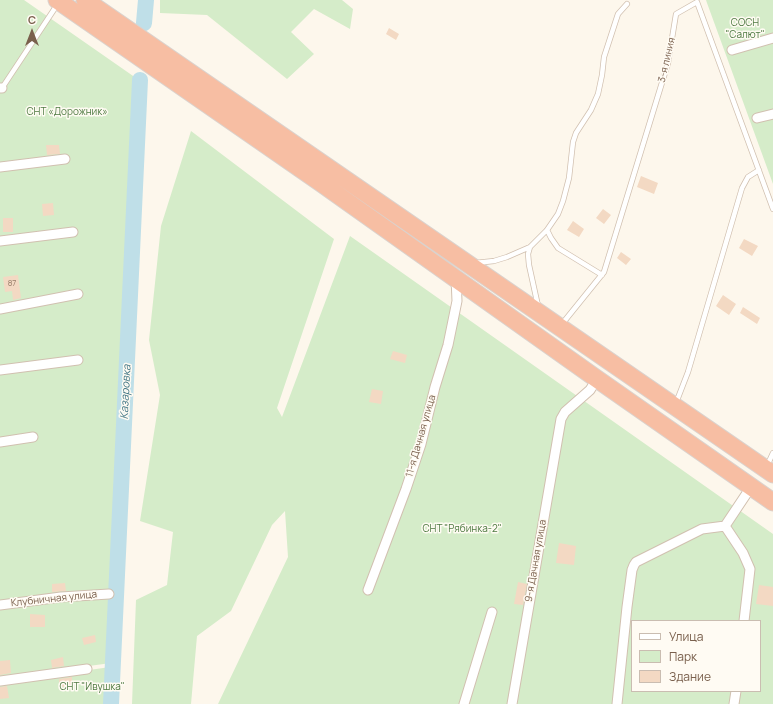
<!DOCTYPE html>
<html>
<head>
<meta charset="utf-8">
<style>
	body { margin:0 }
	#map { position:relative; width:773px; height:704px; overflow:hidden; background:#fdf7ec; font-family:Manrope,sans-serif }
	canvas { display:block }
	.legend { position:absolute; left:631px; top:620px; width:130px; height:72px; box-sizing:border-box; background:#fffbf3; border:1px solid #cabdb1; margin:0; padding:5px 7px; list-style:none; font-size:12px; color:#7a604d }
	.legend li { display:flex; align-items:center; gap:8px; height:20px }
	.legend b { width:20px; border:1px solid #cabdb1 }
	.north { position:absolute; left:12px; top:12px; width:40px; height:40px; -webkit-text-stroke:3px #fffbf3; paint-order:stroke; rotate:0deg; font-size:11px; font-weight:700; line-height:16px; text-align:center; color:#7a604d }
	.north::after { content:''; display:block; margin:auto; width:14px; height:18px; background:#7a604d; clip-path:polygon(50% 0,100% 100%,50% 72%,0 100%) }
</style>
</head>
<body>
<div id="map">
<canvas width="773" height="704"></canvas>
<ul class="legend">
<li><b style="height:5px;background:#fff"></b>Улица</li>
<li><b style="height:11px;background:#d5ecc9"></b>Парк</li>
<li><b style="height:11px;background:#f3d9c3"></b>Здание</li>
</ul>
<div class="north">С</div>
</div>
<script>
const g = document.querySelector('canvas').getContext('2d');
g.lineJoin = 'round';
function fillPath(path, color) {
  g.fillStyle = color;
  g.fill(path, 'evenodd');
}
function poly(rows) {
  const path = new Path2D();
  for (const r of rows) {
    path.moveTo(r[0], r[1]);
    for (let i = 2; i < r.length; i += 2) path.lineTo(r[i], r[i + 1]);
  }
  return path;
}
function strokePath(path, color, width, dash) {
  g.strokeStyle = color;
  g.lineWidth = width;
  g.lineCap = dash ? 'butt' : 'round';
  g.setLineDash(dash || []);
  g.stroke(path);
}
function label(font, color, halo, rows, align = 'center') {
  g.font = font + ' Manrope,sans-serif';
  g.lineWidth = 3;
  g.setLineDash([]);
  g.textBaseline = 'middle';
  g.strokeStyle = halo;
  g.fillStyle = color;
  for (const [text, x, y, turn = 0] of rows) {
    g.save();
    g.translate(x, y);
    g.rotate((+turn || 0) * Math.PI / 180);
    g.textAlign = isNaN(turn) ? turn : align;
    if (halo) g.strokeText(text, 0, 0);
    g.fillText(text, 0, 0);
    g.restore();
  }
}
fillPath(poly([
	[0,0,24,0,136,78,111,663,0,678],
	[160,0,342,0,353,9,350,29,314,9,291,32,314,54,287,79,207,15,160,13],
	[706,0,773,0,773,184,707,3],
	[191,131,334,239,277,408,282,417,350,236,773,534,773,704,218,704,288,557,285,511,272,525,231,611,197,636,191,704,132,704,136,600,167,585,173,532,140,521,160,395,149,340,161,226],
	[632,621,760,621,760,691,632,691],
	[110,667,108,704,0,704,0,683]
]), '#d5ecc9');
strokePath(poly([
	[144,23,146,0],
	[111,704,140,80]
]), '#bfdfe8', 16);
fillPath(poly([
	[389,28,399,34,396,40,386,34],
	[46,145,59,145,60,154,47,155],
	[641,176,658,183,654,194,637,187],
	[53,203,54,215,43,216,42,204],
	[603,209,611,215,604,224,596,218],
	[3,218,13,218,13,232,3,232],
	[573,221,584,229,579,237,567,230],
	[744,239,758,246,752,256,739,248],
	[621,252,631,259,626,265,617,258],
	[18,275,21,298,13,300,12,291,5,292,3,277],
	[723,295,736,304,729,315,716,306],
	[743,307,760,318,757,324,740,313],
	[393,351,407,355,405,363,390,359],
	[372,389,383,391,381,404,369,402],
	[559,543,576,546,574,565,556,563],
	[518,582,527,584,523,605,514,604],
	[65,583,66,591,52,592,52,584],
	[759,585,773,587,773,606,756,604],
	[30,614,45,615,45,627,30,627],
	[95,635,96,642,84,645,82,638],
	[63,657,64,666,52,668,51,660],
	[10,660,11,673,0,675,0,661],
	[72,677,72,686,59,687,59,679],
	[7,686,9,698,0,699,0,687]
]), '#f3d9c3');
const lane = poly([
	[2,88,57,5],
	[547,230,551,238,558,248,602,275],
	[530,247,528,254,529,265,538,306],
	[475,263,494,261,507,257,530,247,547,230,558,214,563,201,569,178,573,142,576,133,591,110,598,94,602,75,604,57,618,14,627,4],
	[562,324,604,272,668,63,676,14,697,2,773,209],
	[676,403,688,372,742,188,748,177,759,170],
	[767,466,773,453]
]);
const street = poly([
	[732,50,773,38],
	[0,88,2,88],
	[757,118,773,114],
	[0,167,65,159],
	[0,241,73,232],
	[0,309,78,294],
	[0,370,78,360],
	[0,442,33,437],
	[725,526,743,553,750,569,744,621],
	[725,526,751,487],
	[368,590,406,489,421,444,435,387,448,345,457,301,456,278],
	[0,605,61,597,109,594],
	[0,681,87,669],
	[464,704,492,612],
	[512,704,561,419,565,412,590,390,597,379],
	[617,704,627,607,632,570,634,565,636,562,702,529,725,526],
	[734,704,736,691]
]);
const highway = poly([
	[57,0,321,183,597,379,773,502],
	[85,0,773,474]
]);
strokePath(lane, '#d1c0b0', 6);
strokePath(street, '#d1c0b0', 11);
strokePath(highway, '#dad2cd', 19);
strokePath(lane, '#fff', 4.5);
strokePath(street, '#fff', 9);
strokePath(highway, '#f7bea3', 17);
label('8px', '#987e6a', null, [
	["87",12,284]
]);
label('10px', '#4e7a41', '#fffbf3', [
	["СОСН",745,23],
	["\"Салют\"",745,35],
	["СНТ «Дорожник»",67,112],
	["СНТ \"Рябинка-2\"",462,529],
	["СНТ \"Ивушка\"",92,687]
]);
label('10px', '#7a604d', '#fffbf3', [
	["3-я линия",667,60,-77],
	["11-я Дачная улица",421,436,-74],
	["9-я Дачная улица",536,561,-80],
	["Клубничная улица",54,599,-6]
]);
label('italic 11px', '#437786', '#fffbf3', [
	["Казаровка",126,392,-87]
]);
</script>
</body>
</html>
